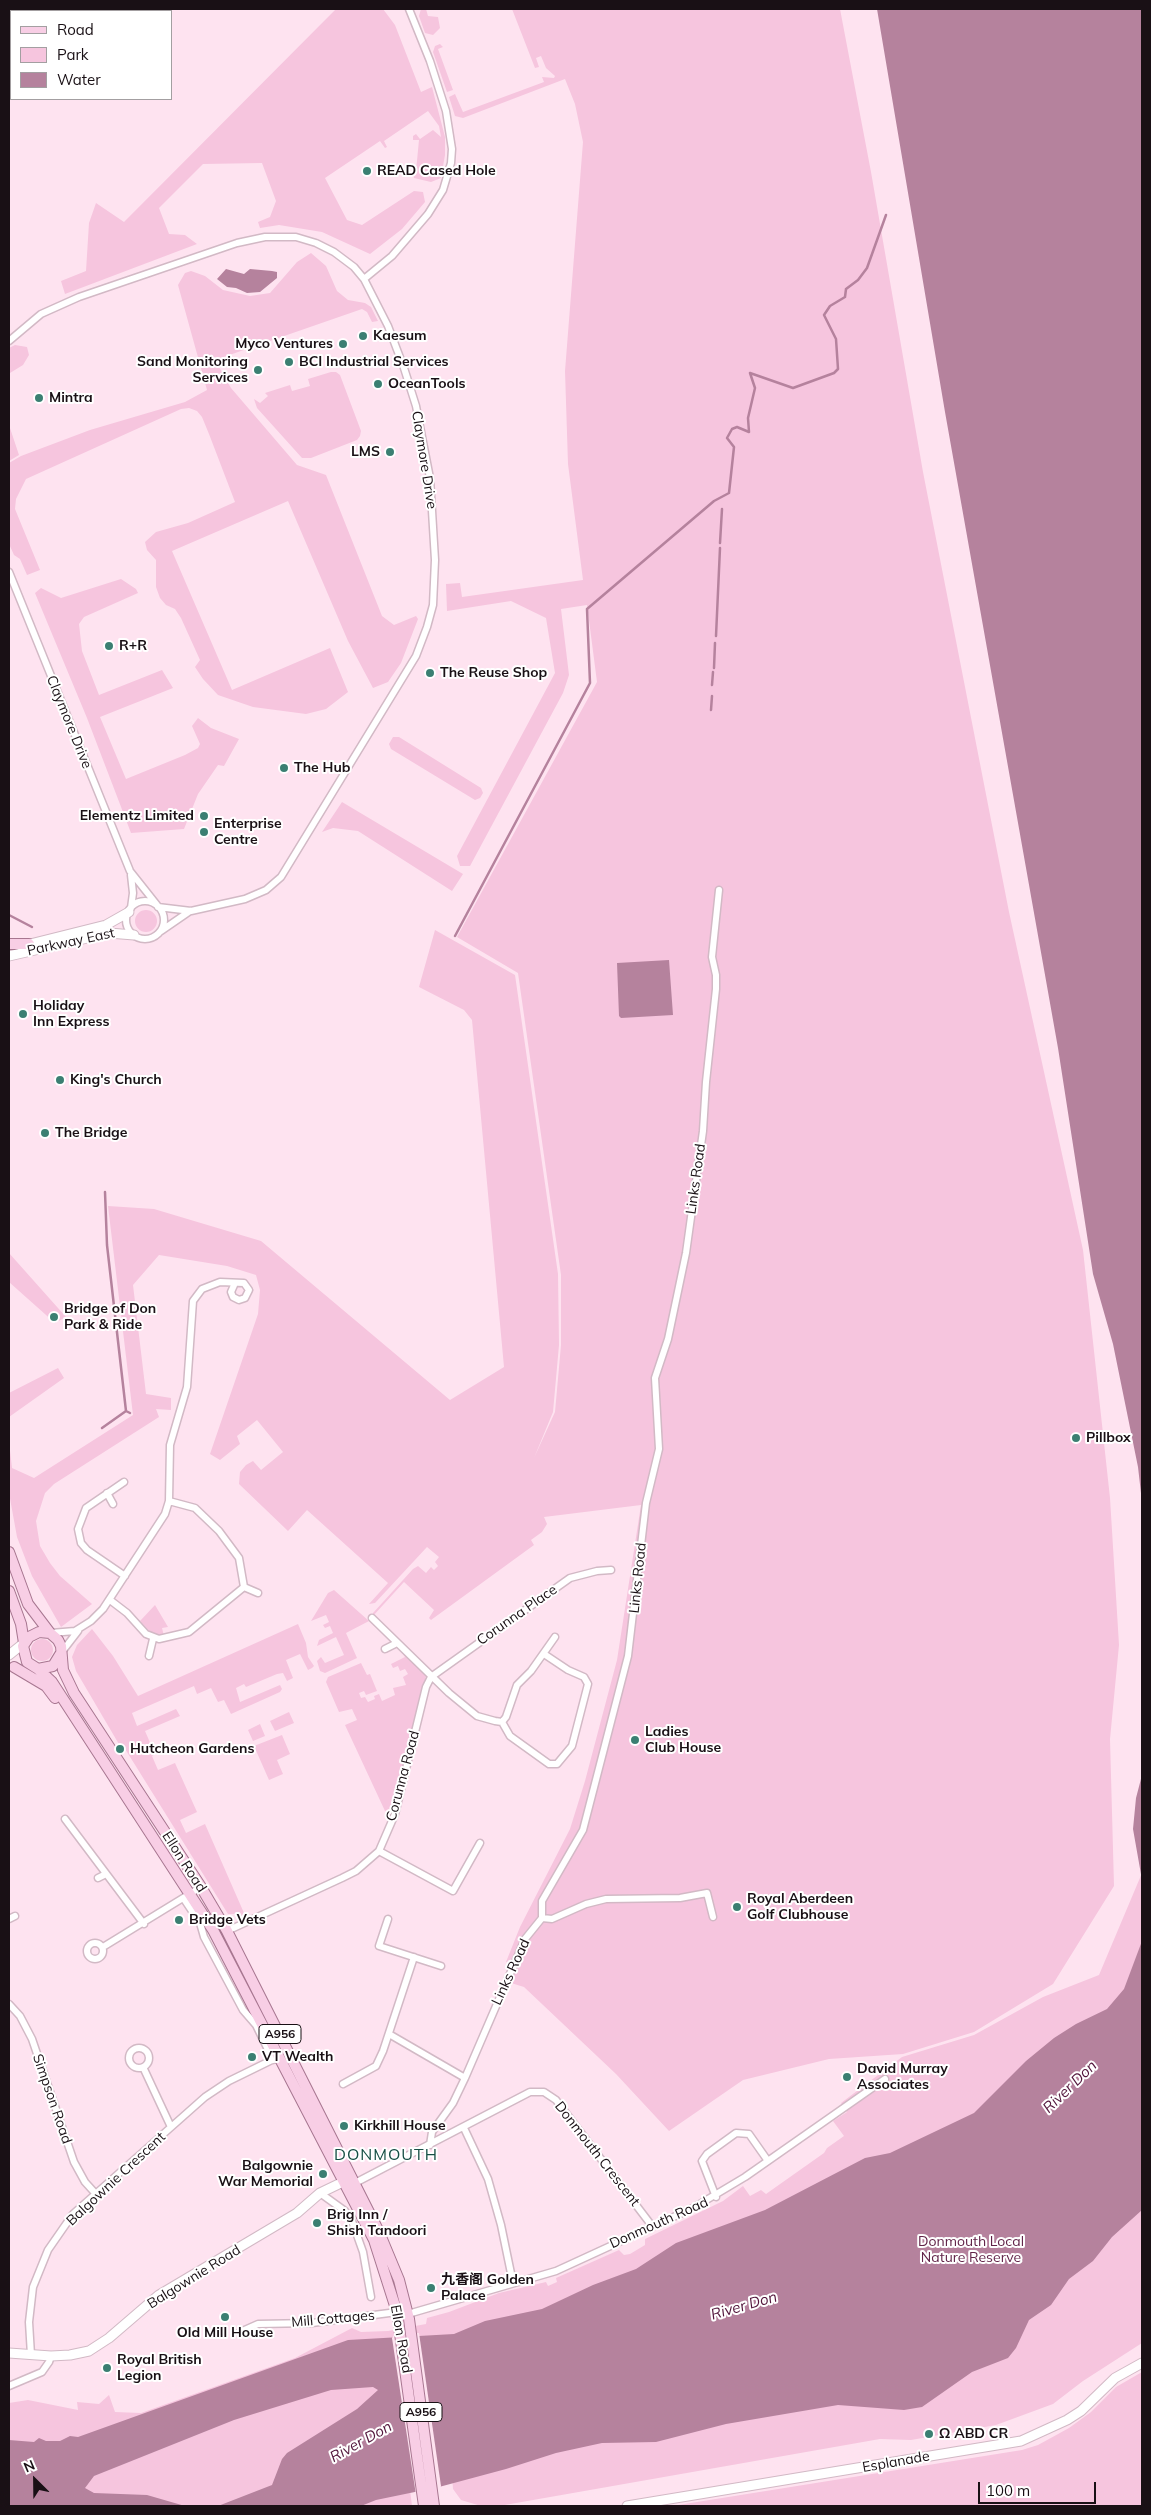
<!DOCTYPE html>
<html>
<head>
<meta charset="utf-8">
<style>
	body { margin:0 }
	#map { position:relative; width:1151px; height:2515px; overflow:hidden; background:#fee3f0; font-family:Mulish,sans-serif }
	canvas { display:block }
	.frame { position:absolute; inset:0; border:10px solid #191015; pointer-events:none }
	.legend { position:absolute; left:10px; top:10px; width:162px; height:90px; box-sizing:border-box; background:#fff; border:1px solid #a39fa1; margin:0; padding:6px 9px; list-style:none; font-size:15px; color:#191015 }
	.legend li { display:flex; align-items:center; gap:10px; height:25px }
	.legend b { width:25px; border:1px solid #a39fa1 }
	.north { position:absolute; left:10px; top:2455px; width:50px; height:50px; -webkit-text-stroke:4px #fff; paint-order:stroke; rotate:337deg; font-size:14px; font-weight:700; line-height:20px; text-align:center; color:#191015 }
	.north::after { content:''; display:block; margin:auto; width:18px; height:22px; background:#191015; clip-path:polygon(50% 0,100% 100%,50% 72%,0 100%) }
	.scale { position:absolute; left:978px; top:2482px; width:118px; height:22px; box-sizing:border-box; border:2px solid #191015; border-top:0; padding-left:6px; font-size:15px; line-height:18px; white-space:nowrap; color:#191015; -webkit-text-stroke:4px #fff; paint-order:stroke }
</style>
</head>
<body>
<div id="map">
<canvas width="1151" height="2515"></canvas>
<div class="frame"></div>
<ul class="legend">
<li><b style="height:6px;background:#f8cee5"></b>Road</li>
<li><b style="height:14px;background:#f6c5de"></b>Park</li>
<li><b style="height:14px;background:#b5829d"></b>Water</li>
</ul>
<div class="north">N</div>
<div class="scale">100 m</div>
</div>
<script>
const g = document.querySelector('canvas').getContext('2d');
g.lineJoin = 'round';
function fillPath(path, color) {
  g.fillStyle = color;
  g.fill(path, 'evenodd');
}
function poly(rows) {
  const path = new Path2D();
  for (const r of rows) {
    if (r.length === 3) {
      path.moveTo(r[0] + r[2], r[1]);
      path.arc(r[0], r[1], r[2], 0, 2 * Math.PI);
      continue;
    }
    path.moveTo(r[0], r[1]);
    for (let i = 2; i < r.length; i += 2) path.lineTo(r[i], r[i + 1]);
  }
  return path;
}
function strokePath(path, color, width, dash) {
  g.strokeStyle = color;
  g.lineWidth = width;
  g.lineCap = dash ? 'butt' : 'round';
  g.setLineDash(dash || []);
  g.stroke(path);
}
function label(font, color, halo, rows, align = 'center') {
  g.font = font + ' Mulish,"Noto Sans SC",sans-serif';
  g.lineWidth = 4;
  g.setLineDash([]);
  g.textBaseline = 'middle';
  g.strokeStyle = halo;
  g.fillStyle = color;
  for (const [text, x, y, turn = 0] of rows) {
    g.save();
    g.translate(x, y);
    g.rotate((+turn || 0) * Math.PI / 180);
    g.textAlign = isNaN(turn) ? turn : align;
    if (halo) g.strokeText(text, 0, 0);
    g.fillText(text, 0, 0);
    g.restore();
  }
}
fillPath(poly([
	[336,9,383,9,395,25,421,92,432,87,445,137,445,155,441,178,431,182,414,178,412,171,416,171,419,140,413,140,413,136,416,134,420,139,433,130,441,137,439,126,428,111,384,141,387,147,385,148,380,141,325,178,347,220,362,225,414,191,423,192,425,202,402,229,370,254,322,232,279,225,260,228,258,222,270,217,276,201,262,163,203,164,159,208,169,234,185,235,197,244,65,294,61,281,86,271,89,223,96,203,124,222],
	[421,9,426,9,428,16,438,17,440,28,433,35,425,33,419,16],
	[512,9,840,9,871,172,923,472,1009,912,1083,1250,1110,1498,1119,1645,1110,1739,1114,1886,1053,1984,974,2032,903,2054,829,2059,743,2080,669,2131,616,2074,524,1987,511,1983,518,1966,506,1962,520,1927,570,1829,585,1781,617,1660,641,1505,544,1517,547,1524,542,1532,531,1540,534,1545,431,1620,429,1618,434,1610,404,1582,373,1616,373,1613,413,1569,418,1566,426,1573,431,1567,434,1570,438,1566,435,1562,439,1557,427,1547,375,1603,369,1604,388,1583,307,1510,288,1531,239,1484,240,1472,246,1465,253,1461,261,1470,283,1452,257,1420,237,1436,240,1444,220,1460,210,1454,258,1314,260,1290,256,1275,227,1266,159,1255,133,1285,146,1394,171,1398,171,1410,156,1409,159,1417,54,1484,45,1493,36,1521,40,1546,50,1563,60,1576,92,1604,61,1627,32,1576,17,1537,9,1493,9,1442,12,1468,34,1478,133,1415,108,1206,154,1209,261,1241,450,1400,504,1367,472,1020,464,1010,419,987,435,930,515,975,558,1274,559,1345,553,1412,534,1458,555,1412,561,1345,561,1275,518,973,457,937,597,682,587,605,561,609,569,675,563,693,470,866,460,866,457,856,555,673,546,618,511,601,447,611,446,584,460,583,462,597,583,580,568,464,565,371,583,142,575,104,565,79,463,118,455,116,449,97,455,94,463,112,544,82,542,77,554,78,555,76,546,68,541,56,536,58,539,67,535,68],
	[440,44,443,47,438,49,453,90,447,92,433,52,435,46],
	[311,253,326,266,337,291,348,300,365,303,371,307,378,321,372,322,367,312,362,309,215,360,231,388,297,465,326,475,382,616,394,625,416,616,418,619,401,663,388,682,373,688,348,641,288,501,172,551,232,690,330,648,348,692,326,709,306,714,253,707,218,695,203,679,195,667,200,660,181,618,175,609,166,605,160,598,156,587,156,560,147,550,145,542,156,532,188,523,235,502,209,434,202,417,197,411,189,408,181,409,26,479,16,499,15,509,40,570,27,575,20,559,14,555,9,544,9,463,21,456,90,430,185,402,207,390,178,285,185,273,191,271,205,276,223,290,250,296,270,293,297,262],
	[15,345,27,347,29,355,23,365,10,373,9,376,9,348],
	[331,372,336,372,340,375,361,431,360,436,357,440,311,458,302,458,257,408,254,399,260,403,268,396,265,393,290,385,292,391,310,386,308,379],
	[9,425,19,455,9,461],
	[121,579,136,589,138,593,84,617,79,624,82,651,99,695,162,670,173,688,100,717,126,779,185,755,198,748,200,744,192,726,198,718,211,728,239,739,224,766,218,765,198,794,184,829,131,833,87,718,35,593,41,588,61,598],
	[393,737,399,737,481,788,483,793,480,798,475,800,391,749,389,744],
	[342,802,463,874,452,891,358,831,333,828,322,832],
	[146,921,11],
	[9,1253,66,1317,55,1323,9,1282],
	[58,1368,64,1378,9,1417,9,1393],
	[334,1590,369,1621,346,1633,357,1658,325,1673,320,1671,317,1661,321,1657,325,1663,344,1655,336,1637,317,1646,319,1640,333,1633,330,1626,325,1628,323,1625,329,1622,326,1615,311,1621,328,1593],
	[155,1605,168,1627,162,1628,164,1636,153,1635,140,1621],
	[298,1624,306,1643,308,1657,314,1666,312,1668,308,1670,300,1654,286,1660,293,1678,287,1681,283,1673,277,1674,246,1687,244,1684,236,1688,240,1702,280,1685,282,1689,280,1692,231,1714,224,1700,218,1702,211,1688,197,1694,194,1686,132,1713,137,1726,176,1709,180,1716,145,1731,155,1754,152,1756,158,1770,175,1763,197,1812,180,1820,186,1833,205,1824,244,1913,241,1917,236,1914,228,1914,127,1752,122,1744,120,1746,76,1671,72,1657,77,1645,92,1629,113,1656,138,1696],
	[42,1650,11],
	[400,1650,426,1676,393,1808,385,1811,345,1725,357,1720,352,1709,339,1712,326,1682,328,1677,361,1663,367,1675,370,1674,377,1691,366,1695,364,1691,359,1693,361,1698,365,1697,368,1702,375,1699,374,1696,379,1694,382,1701,395,1695,393,1688,406,1685,403,1677,408,1674,405,1669,400,1671,398,1666,393,1668,391,1664,405,1657],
	[289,1712,294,1723,275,1731,270,1721],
	[260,1724,265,1736,253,1741,248,1730],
	[282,1735,290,1754,277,1760,283,1774,269,1780,254,1746],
	[1142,1873,1142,2343,1083,2381,1053,2404,996,2425,911,2440,880,2439,499,2506,481,2506,461,2500,453,2489,452,2475,409,2482,412,2506,9,2506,9,2403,28,2400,78,2410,77,2402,99,2404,109,2395,115,2412,141,2413,295,2358,352,2328,361,2332,388,2331,426,2324,427,2318,449,2312,499,2293,546,2282,548,2286,557,2282,556,2278,619,2250,624,2255,630,2254,645,2245,645,2239,723,2201,743,2186,750,2196,761,2190,766,2194,824,2153,827,2148,844,2136,833,2121,847,2112,841,2103,902,2057,974,2035,1043,1997,1099,1975],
	[1142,2372,1142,2506,672,2506,1022,2450,1038,2445,1069,2428,1091,2412,1116,2387]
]), '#f6c5de');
fillPath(poly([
	[877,9,1142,9,1142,1502,1138,1467,1113,1344,1093,1274,1058,1048,945,412],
	[226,269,244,274,250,269,272,271,277,272,277,278,260,292,247,293,236,288,227,287,217,279],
	[669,960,673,1015,621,1018,619,1016,617,963],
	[1142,1775,1142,1880,1133,1829,1136,1798],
	[1142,1941,1142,2210,1112,2237,1093,2261,1069,2279,1051,2305,1029,2320,1016,2348,1008,2358,972,2372,922,2407,904,2410,838,2405,726,2424,656,2442,602,2443,556,2453,506,2469,439,2487,376,2500,361,2506,218,2506,272,2485,282,2459,287,2453,357,2409,378,2390,373,2387,331,2390,234,2420,94,2476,85,2488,94,2493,147,2495,185,2506,9,2506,9,2440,34,2442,39,2438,46,2441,60,2441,70,2436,78,2437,348,2340,454,2334,485,2321,542,2309,593,2285,636,2269,676,2243,765,2210,865,2158,890,2153,974,2113,1026,2061,1054,2038,1076,2024,1107,2009,1124,1989]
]), '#b5829d');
fillPath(poly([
	[419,2333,441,2486,440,2490,416,2495,392,2338,394,2335]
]), '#fee3f0');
strokePath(poly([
	[720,543,722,509],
	[716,636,720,548],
	[714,668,715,643],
	[712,685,713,672],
	[711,710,712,696],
	[9,915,32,927],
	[455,936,590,683,587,609,714,501,729,493,734,447,727,438,732,429,737,427,749,432,748,418,755,388,750,373,793,388,834,373,838,369,836,339,824,315,830,306,845,297,846,289,858,280,867,268,886,215],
	[105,1192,107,1245,126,1411,130,1413],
	[102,1428,126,1411]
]), '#b5829d', 2.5);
const street = poly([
	[364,279,392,256,428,214,443,190,451,163,452,149,446,111,430,61,409,9],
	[9,341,41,314,79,297,237,243,265,237,296,237,316,243,334,252,354,267,364,279,388,326,404,368,416,406,430,478,435,560,433,605,427,627,416,656,281,877,266,890,245,899,191,911,158,907],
	[9,572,130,871,157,905],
	[131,875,133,893,131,908],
	[145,920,19],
	[161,931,190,911],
	[124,1482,86,1508,78,1529,81,1543,87,1550,125,1576],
	[107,1493,113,1504],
	[244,1587,258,1593],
	[110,1600,127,1613,146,1634,159,1639,189,1632,244,1587,239,1558,219,1531,195,1508,169,1501],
	[372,1618,449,1693,477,1716,495,1721,502,1722,506,1717,517,1685,531,1671,555,1637],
	[51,1633,75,1631,91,1621,103,1609,165,1514,169,1501,170,1445,187,1387,193,1301,202,1289,220,1282,244,1283,249,1290,245,1298,239,1300,233,1297,231,1292,235,1283],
	[385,1649,397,1643],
	[61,1653,78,1631],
	[149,1656,153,1639],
	[502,1722,510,1736,549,1764,557,1764,572,1746,588,1684,584,1677,568,1670,544,1654],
	[65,1819,144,1924],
	[379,1851,453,1891,480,1843],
	[98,1878,106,1874],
	[184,1899,200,1923,204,1937,243,2010,256,2025,273,2060],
	[542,1918,552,1919,586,1904,606,1899,680,1898,707,1893,713,1917],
	[9,1919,15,1916],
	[388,1919,379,1946,441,1966],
	[227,1931,342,1878,356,1871,379,1851,395,1814,426,1687,431,1677,570,1578,597,1571,611,1570],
	[95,1951,8],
	[103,1947,201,1887],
	[9,2004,20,2016,32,2039,74,2162,85,2182,95,2193],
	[389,2034,465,2078],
	[139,2058,10],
	[143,2067,171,2127],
	[343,2084,376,2066,383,2051,414,1957],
	[464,2128,488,2179,501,2225,513,2283],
	[430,2145,432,2132,453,2103,465,2078,525,1939,542,1918,542,1901,583,1830,628,1656,646,1503,659,1449,655,1378,668,1339,686,1253,703,1131,706,1082,716,989,716,975,712,957,719,890],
	[355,2183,530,2092,544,2092,556,2100,652,2226],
	[320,2193,345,2211,352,2221,363,2252,371,2297],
	[716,2197,702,2161,707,2154,736,2133,749,2134,768,2161],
	[408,2314,556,2271,693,2208,745,2177,885,2079],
	[240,2332,258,2324,312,2323,397,2312],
	[31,2355,29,2322,33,2287,48,2250,73,2214,205,2097,229,2081,280,2056],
	[9,2386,42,2372,49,2362,51,2356]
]);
const secondary = poly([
	[22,946,106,925,129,912],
	[9,956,109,933,134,935],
	[9,1655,24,1643],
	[9,2353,51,2356,70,2355,89,2351,109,2338,159,2295,297,2213,320,2193,345,2181,350,2182],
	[627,2506,1021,2441,1067,2420,1081,2411,1115,2378,1142,2363]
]);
const primary = poly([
	[9,944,29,944],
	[9,1552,28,1604,50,1633],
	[9,1591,21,1624,24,1643],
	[61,1653,53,1666,38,1669,27,1662,23,1646,29,1637,39,1632,50,1633,58,1640,61,1646,63,1670,74,1693,201,1887,227,1931,379,2232,399,2280,409,2319,434,2506],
	[14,1667,46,1686,55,1698],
	[38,1669,52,1682,213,1930,374,2240,397,2312,424,2506]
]);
strokePath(street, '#d2b9c5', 9);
strokePath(secondary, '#d2b9c5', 11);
strokePath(primary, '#a77690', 12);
strokePath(street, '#fff', 6);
strokePath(secondary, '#fff', 9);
strokePath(primary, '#f8cee5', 10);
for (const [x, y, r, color] of [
	[367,171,5,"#3b7f72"],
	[363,336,5,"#3b7f72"],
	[343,344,5,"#3b7f72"],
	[289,362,5,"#3b7f72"],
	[258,370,5,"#3b7f72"],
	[378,384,5,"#3b7f72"],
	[39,398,5,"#3b7f72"],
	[390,452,5,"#3b7f72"],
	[109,646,5,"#3b7f72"],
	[430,673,5,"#3b7f72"],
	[284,768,5,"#3b7f72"],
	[204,816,5,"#3b7f72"],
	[204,832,5,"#3b7f72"],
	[23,1014,5,"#3b7f72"],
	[60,1080,5,"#3b7f72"],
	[45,1133,5,"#3b7f72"],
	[54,1317,5,"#3b7f72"],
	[1076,1438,5,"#3b7f72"],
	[635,1740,5,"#3b7f72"],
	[120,1749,5,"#3b7f72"],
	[737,1907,5,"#3b7f72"],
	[179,1920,5,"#3b7f72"],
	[252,2057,5,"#3b7f72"],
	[847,2077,5,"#3b7f72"],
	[344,2126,5,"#3b7f72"],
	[323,2174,5,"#3b7f72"],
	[317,2223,5,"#3b7f72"],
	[431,2288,5,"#3b7f72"],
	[225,2317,5,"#3b7f72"],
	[107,2368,5,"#3b7f72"],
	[929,2434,5,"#3b7f72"]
]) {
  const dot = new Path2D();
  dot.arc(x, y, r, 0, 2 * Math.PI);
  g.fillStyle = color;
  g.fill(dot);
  strokePath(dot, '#fff', 2);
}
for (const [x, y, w] of [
	[280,2034,42],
	[421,2412,42]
]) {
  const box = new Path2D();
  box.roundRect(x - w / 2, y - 9.5, w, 19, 4);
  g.fillStyle = '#fff';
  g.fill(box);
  strokePath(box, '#191015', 1);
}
label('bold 12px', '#191015', null, [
	["A956",280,2034],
	["A956",421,2412]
]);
label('bold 14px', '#191015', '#fff', [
	["READ Cased Hole",377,171],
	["Kaesum",373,336],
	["Myco Ventures",333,344,"right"],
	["Sand Monitoring",248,362,"right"],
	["Services",248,378,"right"],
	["BCI Industrial Services",299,362],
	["OceanTools",388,384],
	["Mintra",49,398],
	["LMS",380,452,"right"],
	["R+R",119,646],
	["The Reuse Shop",440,673],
	["The Hub",294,768],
	["Elementz Limited",194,816,"right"],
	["Enterprise",214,824],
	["Centre",214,840],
	["Holiday",33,1006],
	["Inn Express",33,1022],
	["King's Church",70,1080],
	["The Bridge",55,1133],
	["Bridge of Don",64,1309],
	["Park & Ride",64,1325],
	["Pillbox",1086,1438],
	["Ladies",645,1732],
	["Club House",645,1748],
	["Hutcheon Gardens",130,1749],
	["Royal Aberdeen",747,1899],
	["Golf Clubhouse",747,1915],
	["Bridge Vets",189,1920],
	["VT Wealth",262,2057],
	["David Murray",857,2069],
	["Associates",857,2085],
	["Kirkhill House",354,2126],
	["Balgownie",313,2166,"right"],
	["War Memorial",313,2182,"right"],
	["Brig Inn /",327,2215],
	["Shish Tandoori",327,2231],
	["九香阁 Golden",441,2280],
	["Palace",441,2296],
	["Old Mill House",225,2333,"center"],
	["Royal British",117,2360],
	["Legion",117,2376],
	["Ω ABD CR",939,2434]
], 'left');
label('14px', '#191015', '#fff', [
	["Claymore Drive",424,460,81],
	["Claymore Drive",69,722,68],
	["Parkway East",71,942,-12],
	["Links Road",696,1179,-82],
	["Links Road",638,1578,-84],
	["Corunna Place",517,1615,-35],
	["Corunna Road",403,1776,-75],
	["Ellon Road",184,1862,57],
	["Links Road",511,1972,-65],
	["Simpson Road",52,2099,71],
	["Donmouth Crescent",597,2154,52],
	["Balgownie Crescent",116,2179,-43],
	["Donmouth Road",659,2223,-24],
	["Balgownie Road",194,2277,-32],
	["Mill Cottages",333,2319,-5],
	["Ellon Road",401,2339,80],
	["Esplanade",896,2462,-10]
]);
label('14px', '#622449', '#fff', [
	["Donmouth Local",971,2242],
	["Nature Reserve",971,2258]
]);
label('italic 15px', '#52153b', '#fff', [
	["River Don",1070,2087,-44],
	["River Don",744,2306,-16],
	["River Don",361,2442,-29]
]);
g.letterSpacing = '1px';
label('16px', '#164e45', '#fff', [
	["DONMOUTH",386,2155]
]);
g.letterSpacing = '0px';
</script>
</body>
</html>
